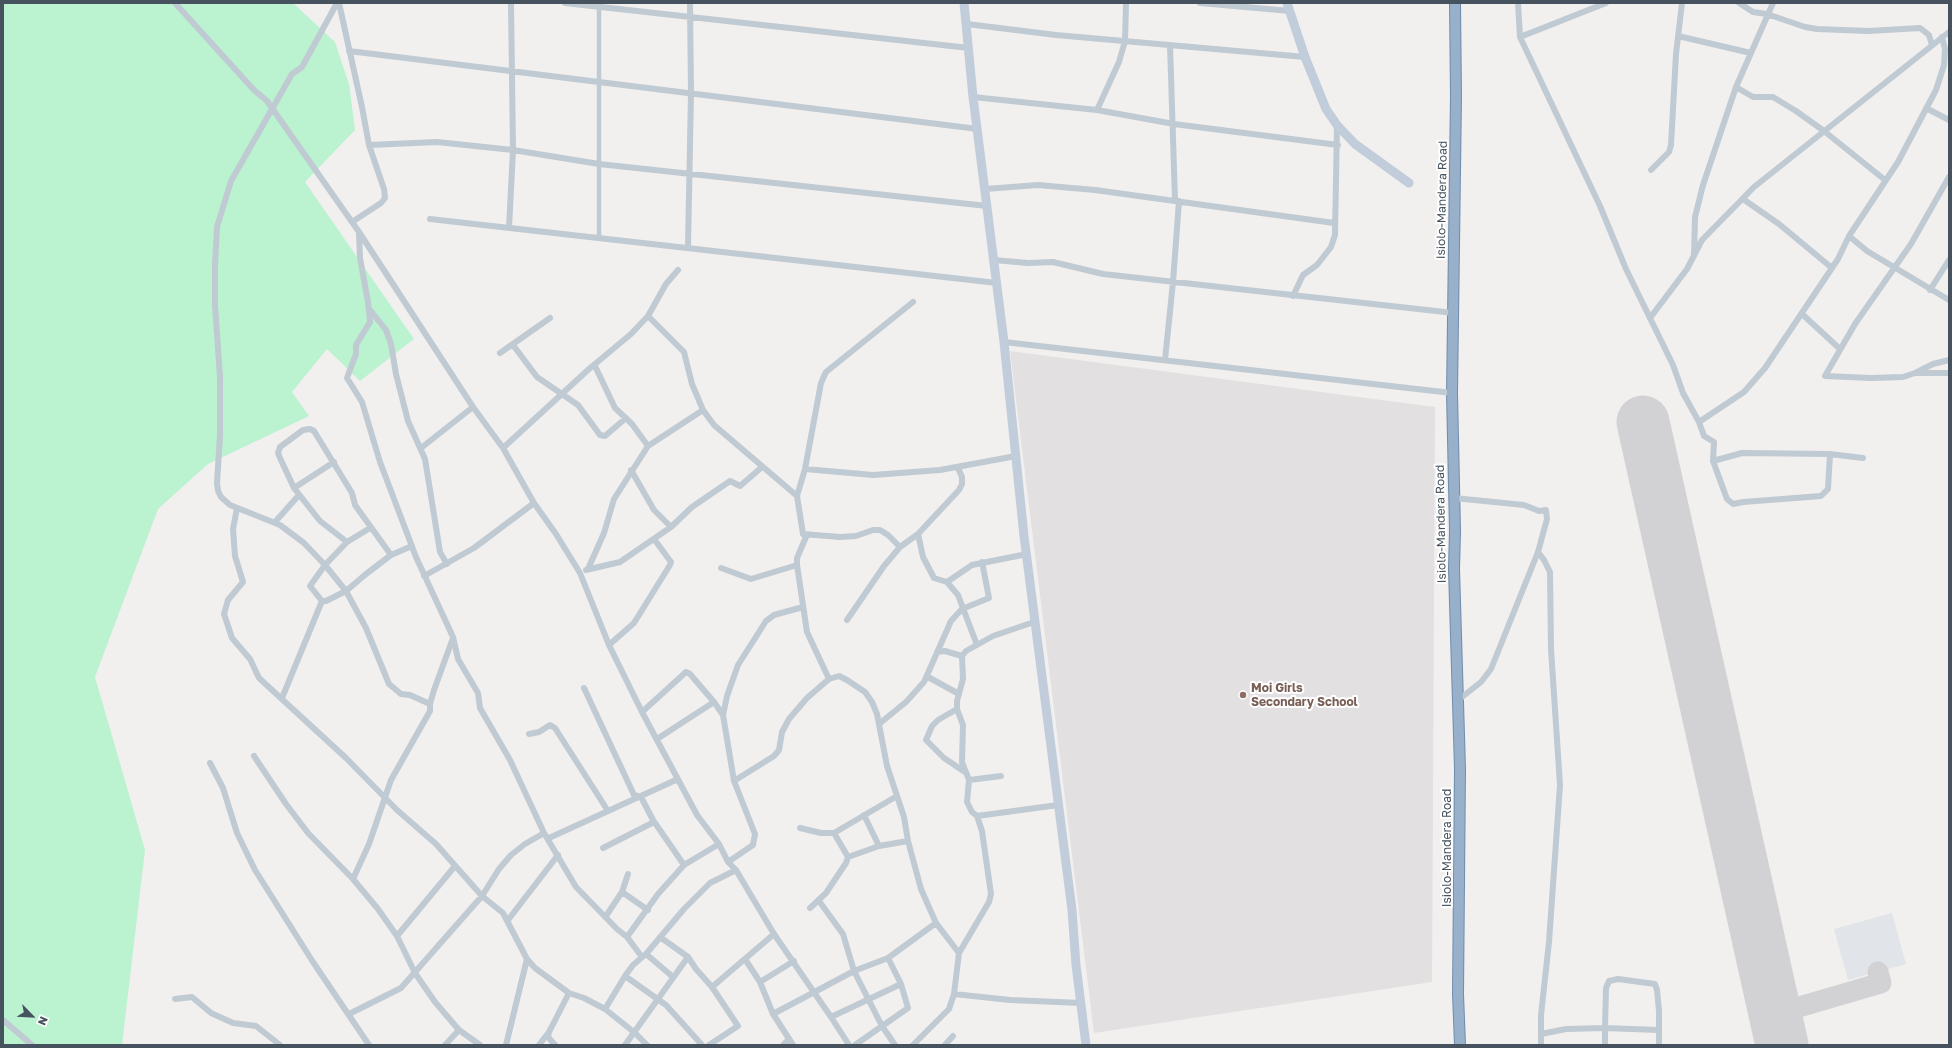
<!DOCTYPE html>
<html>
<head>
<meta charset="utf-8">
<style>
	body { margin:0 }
	#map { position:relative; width:1952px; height:1048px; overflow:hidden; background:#f2efef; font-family:"Golos Text",sans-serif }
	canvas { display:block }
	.frame { position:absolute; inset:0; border:4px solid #46535f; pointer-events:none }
	.north { position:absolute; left:12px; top:996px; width:40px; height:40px; -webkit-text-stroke:3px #fff; paint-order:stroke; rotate:114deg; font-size:11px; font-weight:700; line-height:16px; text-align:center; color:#46535f }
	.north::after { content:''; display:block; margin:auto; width:14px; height:18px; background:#46535f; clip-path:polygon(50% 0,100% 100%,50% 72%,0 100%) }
</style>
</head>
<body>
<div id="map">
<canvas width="1952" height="1048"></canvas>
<div class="frame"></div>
<div class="north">N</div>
</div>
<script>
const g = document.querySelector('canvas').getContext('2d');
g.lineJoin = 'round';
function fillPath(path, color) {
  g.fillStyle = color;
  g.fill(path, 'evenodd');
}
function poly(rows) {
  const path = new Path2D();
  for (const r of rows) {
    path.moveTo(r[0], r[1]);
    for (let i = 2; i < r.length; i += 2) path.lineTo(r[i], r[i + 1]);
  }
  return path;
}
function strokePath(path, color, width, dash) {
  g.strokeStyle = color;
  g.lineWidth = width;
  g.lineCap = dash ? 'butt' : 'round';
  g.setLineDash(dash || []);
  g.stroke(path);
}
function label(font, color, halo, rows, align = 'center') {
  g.font = font + ' "Golos Text",sans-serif';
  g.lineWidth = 4;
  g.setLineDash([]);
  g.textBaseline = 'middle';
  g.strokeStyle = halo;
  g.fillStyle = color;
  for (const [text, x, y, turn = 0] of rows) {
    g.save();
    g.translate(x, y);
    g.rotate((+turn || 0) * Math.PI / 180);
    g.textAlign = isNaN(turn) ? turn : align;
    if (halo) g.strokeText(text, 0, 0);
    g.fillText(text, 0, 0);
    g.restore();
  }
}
fillPath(poly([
	[1010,351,1435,407,1432,982,1094,1033]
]), '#e3e0e1');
fillPath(poly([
	[1892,913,1906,964,1848,980,1834,929]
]), '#e1e4e8');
fillPath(poly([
	[3,3,293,3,335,42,349,84,355,130,305,182,414,339,360,381,327,349,292,392,309,416,208,464,158,509,95,677,145,850,122,1045,3,1045]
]), '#bbf2d0');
strokePath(poly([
	[1775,1014,1881,983,1878,972]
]), '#d2d2d4', 21);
strokePath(poly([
	[1643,422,1782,1045]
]), '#d2d2d4', 53);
const trunk = poly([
	[1455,3,1456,96,1452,393,1455,531,1454,569,1460,769,1458,994,1460,1045]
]);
strokePath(trunk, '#6f8dae', 12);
strokePath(poly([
	[599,238,599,3]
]), '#bfcad2', 4.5);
strokePath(poly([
	[175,3,254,90,267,101,359,232,473,407,503,448,534,503,556,534,580,573,609,645,642,712,697,815,719,844,728,862,736,870,774,934,831,1017,849,1045],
	[337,3,302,67,292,74,231,181,217,227,215,265,215,305,220,377,220,435,217,483,218,491,221,497,230,505,280,525,304,543,325,565,346,591,366,628,389,684,401,694,410,695,430,704],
	[339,3,362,107,369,145,384,189,385,198,381,203,352,222],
	[565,3,969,48],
	[1200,3,1290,11],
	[1518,3,1520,37,1600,206,1626,269,1673,365,1683,393,1699,422,1704,436,1714,442,1713,461,1742,453,1830,454,1863,458],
	[1739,3,1753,12,1767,14,1805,27,1817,29,1869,31,1920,28,1929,35,1932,45],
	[967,24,1056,35,1305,57],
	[1678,36,1751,53],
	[1520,37,1606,3],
	[1170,45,1175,200],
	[349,51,978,129],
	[1736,87,1753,97,1773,97,1796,111,1824,131,1885,180],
	[973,97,1097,110,1174,124,1338,145],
	[1926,108,1949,120],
	[1097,110,1119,62,1125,41,1126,3],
	[369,145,437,142,513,150,599,164,987,206],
	[1651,170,1669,152,1671,145,1676,54,1682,3],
	[1949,177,1911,244,1855,324,1825,376,1871,378,1903,377,1915,373,1933,364,1949,360],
	[985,189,1038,185,1095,190,1334,223],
	[1743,199,1779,224,1832,268],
	[430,219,997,283],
	[509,228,513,150,511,3],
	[359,233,360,258,368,302,370,322,356,345,356,354,347,378,362,402,380,462,416,557,453,637,458,659,478,693,480,708,510,760,544,833,576,887,617,929,627,937,642,957],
	[1849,236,1867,251,1949,300],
	[688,247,691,93,690,3],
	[1694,256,1695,217,1703,185,1736,87,1773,3],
	[994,260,1028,263,1053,262,1103,274,1454,313],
	[1930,290,1949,260],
	[1293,296,1303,275,1317,265,1331,247,1335,235,1337,125],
	[370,310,386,330,391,344,396,374,408,421,425,459,440,552,447,564],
	[1802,314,1840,349],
	[648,316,684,352,692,384,703,410,714,425,797,496,803,534,806,537,797,558,797,565,807,632,829,679,839,676,847,680,865,692,872,702,877,714,887,766,904,817,908,841,921,889,936,923,959,953],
	[1650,318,1687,269,1702,240,1754,187,1949,32],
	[1004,342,1452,393],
	[513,345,537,377,578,405,600,435,605,436,626,418],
	[500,353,550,318],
	[1165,360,1173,282,1179,201],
	[1917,373,1949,373],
	[1699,422,1744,392,1765,368,1838,259,1849,236,1898,162,1936,90,1944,65,1945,49,1942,37],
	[648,446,703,410],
	[421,448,473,407],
	[503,448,589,369,631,334,648,316,666,284,678,270],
	[1713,461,1727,499,1733,504,1743,502,1821,496,1828,489,1830,454],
	[805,469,873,475,940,470,1016,456],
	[631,470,654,510,671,527],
	[294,488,334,462],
	[797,496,805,469,821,383,826,372,913,302],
	[1454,498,1524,505,1539,511,1546,510,1547,519,1538,552,1491,669,1481,682,1457,701],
	[237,508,233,529,235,556,243,582,228,600,224,614,232,638,250,659,259,678,346,758,397,810,436,844,482,896,503,913,527,959,535,968,569,993,584,998,605,1009,635,1033,647,1045],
	[275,522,299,495],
	[370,528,347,542,320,521,294,488,280,458,278,453,280,447,303,430,310,429,314,431,352,493,355,505,360,512,391,555],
	[803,534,840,537,856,536,873,530,880,530,888,535,900,547],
	[918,534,923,557,934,578,947,582,958,595,977,645],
	[347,542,325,565,310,586,322,601,326,601,346,591,366,574,391,555,412,546],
	[1538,552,1544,560,1550,572,1551,649,1560,785,1549,942,1541,1015,1541,1045],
	[721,568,751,579,797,565],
	[588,569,604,533,614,499,648,446,632,424,615,408,595,366],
	[586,570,620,562,671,527,692,507,730,481,740,486,762,467],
	[424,576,474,548,534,503],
	[947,582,972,565,1027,554],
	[847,620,884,566,900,547,918,534,959,490,962,484,962,477,958,468],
	[609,645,634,623,670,565,671,562,654,539],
	[937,652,945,651,962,656],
	[928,677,959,694],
	[584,688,634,795,641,797,653,820,684,865],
	[282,698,322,601],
	[957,709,938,720,932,726,926,740,944,758,965,772],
	[642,712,686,672,690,674,714,702,723,715],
	[879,724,906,702,924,682,951,621,962,609,989,598,982,562],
	[529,734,539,732,550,725,555,728,608,811],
	[657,739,714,702],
	[254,756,286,804,308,833,353,879,378,909,397,936,415,973,435,1002,459,1030,480,1045],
	[210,763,223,788,237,833,255,870,313,962,369,1045],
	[969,780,1001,776],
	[734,781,774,756,779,750,782,732,789,719,807,698,829,679],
	[864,815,879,846],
	[977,816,1058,805],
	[800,828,821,833,834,833,897,796],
	[549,838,678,779],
	[603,848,654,822],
	[848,857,879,846,908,841],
	[728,862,753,845,755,834,734,781,723,715,727,696,738,665,766,621,774,615,803,607],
	[353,879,369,844,391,780,430,711,430,704,434,690,453,638],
	[622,892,648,910],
	[819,901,843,934,854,971,882,1026,895,1045],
	[810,908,826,893,846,863,848,857,834,833],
	[606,916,622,892,628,874],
	[508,920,558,855],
	[397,936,455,866],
	[627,937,658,894,684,865,719,844],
	[646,954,673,977],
	[688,957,696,969,712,987,738,1026,709,1045],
	[745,959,760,982,773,1014,793,1045],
	[625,976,666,1005,702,1045],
	[760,982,794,961],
	[712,987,774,934],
	[954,994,1010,1000,1081,1003],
	[175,999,192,997,211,1013,233,1023,256,1026,280,1045],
	[605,1009,625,976,633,965,646,954,684,909,710,883,736,870],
	[349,1014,401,988,482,896,499,869,511,855,525,844,544,833],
	[773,1014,854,971,888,958,936,923],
	[831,1017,901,984],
	[3,1020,32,1045],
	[1658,1030,1605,1028,1606,988,1609,981,1618,979,1655,984,1657,990,1659,1011,1659,1045],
	[1541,1034,1566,1029,1605,1028,1605,1045],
	[445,1045,459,1030],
	[506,1045,527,959],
	[539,1045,549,1032],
	[555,1045,548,1037,549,1032,569,993],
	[625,1045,688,957,660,937],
	[783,1045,789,1039],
	[855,1045,908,1008,901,984,888,958],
	[913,1045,949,1009,954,994,959,953,989,902,991,894,982,831,977,816,972,812,967,802,969,780,962,762,963,725,957,709,957,701,963,679,962,656,966,651,993,636,1034,622],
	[945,1045,953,1036]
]), '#bfcad2', 6);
strokePath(poly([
	[964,3,973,97,1004,342,1024,536,1072,910,1076,965,1086,1045],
	[1287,3,1305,57,1326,109,1337,125,1355,144,1409,183]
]), '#c1cdda', 9);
strokePath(trunk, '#98b0c9', 10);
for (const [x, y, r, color] of [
	[1243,695,4,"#8d6e63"]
]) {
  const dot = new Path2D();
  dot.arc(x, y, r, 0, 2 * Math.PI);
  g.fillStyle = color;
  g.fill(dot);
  strokePath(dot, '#fff', 1.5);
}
label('12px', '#46535f', '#fff', [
	["Isiolo-Mandera Road",1442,200,-89],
	["Isiolo-Mandera Road",1441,524,-91],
	["Isiolo-Mandera Road",1447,848,-90]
]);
label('bold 12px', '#785e54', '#fff', [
	["Moi Girls",1251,688],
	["Secondary School",1251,702]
], 'left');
</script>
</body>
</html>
